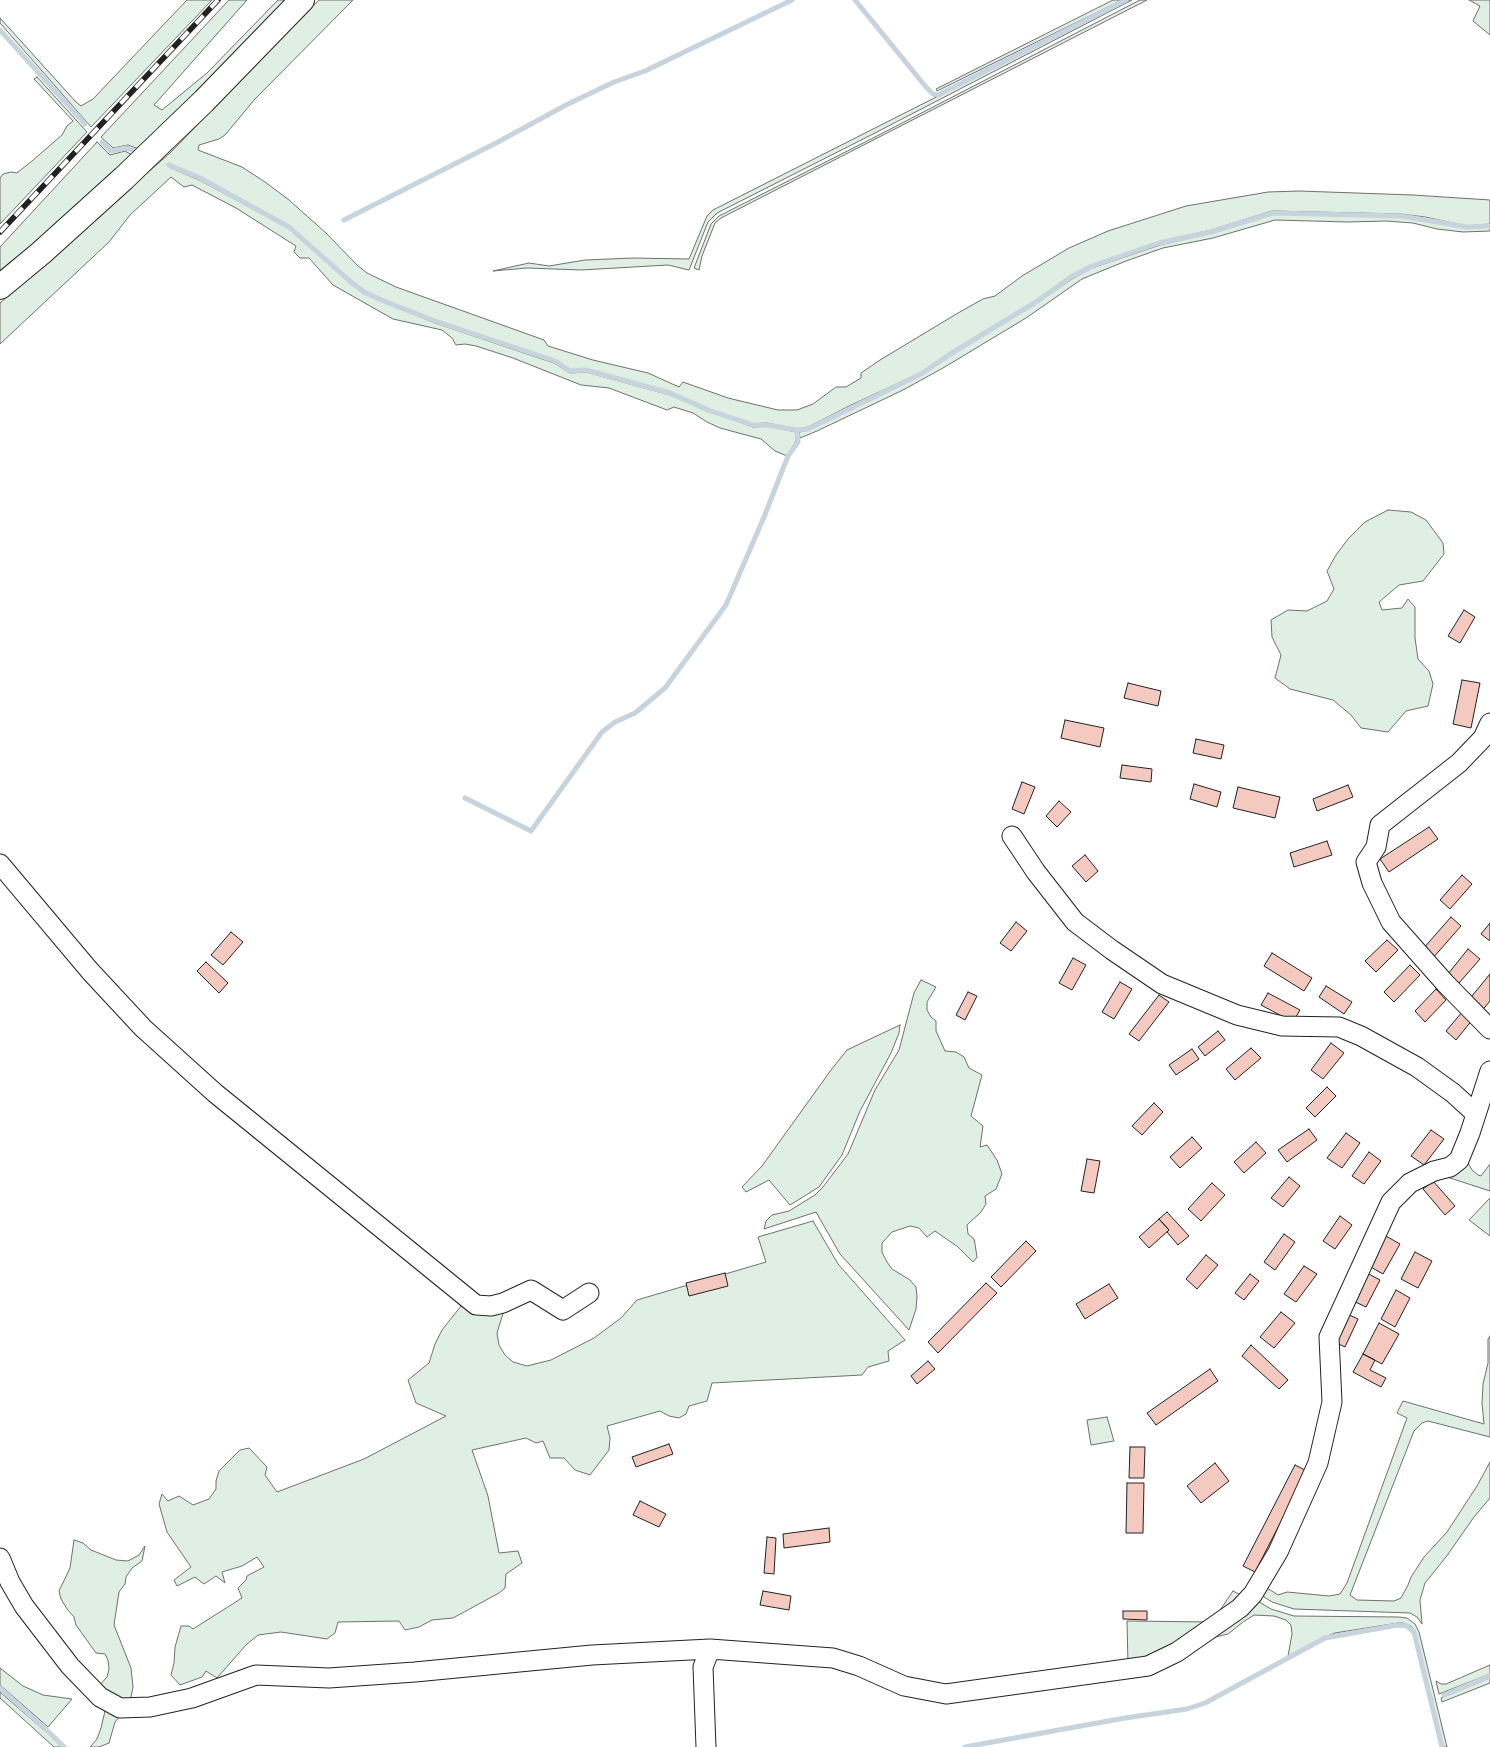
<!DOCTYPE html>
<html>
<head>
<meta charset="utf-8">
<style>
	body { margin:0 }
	canvas { display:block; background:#fff }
</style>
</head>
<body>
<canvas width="1490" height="1747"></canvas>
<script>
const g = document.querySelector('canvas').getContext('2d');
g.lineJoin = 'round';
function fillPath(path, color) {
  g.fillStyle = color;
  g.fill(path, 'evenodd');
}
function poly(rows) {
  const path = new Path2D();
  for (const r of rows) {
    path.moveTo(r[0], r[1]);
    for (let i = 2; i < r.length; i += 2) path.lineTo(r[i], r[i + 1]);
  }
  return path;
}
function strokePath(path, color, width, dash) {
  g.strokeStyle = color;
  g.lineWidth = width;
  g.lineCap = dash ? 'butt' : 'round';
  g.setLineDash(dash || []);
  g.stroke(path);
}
const green = poly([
	[187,0,212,0,91,127,0,23,0,18,76,102,81,106,93,99,187,0],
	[229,0,247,0,154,105,162,110,207,73,278,0,291,0,141,150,128,145,113,148,101,137,229,0],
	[319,0,353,0,255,99,225,135,219,139,199,145,198,150,242,167,265,182,289,200,326,233,357,265,367,273,396,287,544,340,548,346,593,360,648,373,679,387,683,382,728,398,778,410,797,410,813,404,836,387,846,387,861,378,861,373,880,360,958,313,983,299,995,296,1022,276,1069,248,1108,231,1186,206,1268,192,1299,191,1413,195,1490,200,1490,224,1467,226,1425,217,1401,214,1272,211,1211,230,1159,242,1091,265,1070,276,1035,301,952,351,920,373,849,406,808,427,797,429,767,423,753,424,709,409,671,392,586,369,571,370,556,360,436,320,387,301,365,291,352,281,289,226,201,177,167,164,169,167,199,180,288,228,350,283,363,293,385,303,435,323,554,363,570,373,586,372,670,395,708,411,753,427,767,426,796,432,796,441,787,456,775,451,761,439,720,428,707,422,693,413,674,407,667,410,609,388,581,385,513,358,476,346,465,344,456,345,452,338,442,330,393,319,333,285,309,258,300,258,294,252,296,246,236,208,192,185,184,187,171,177,130,215,109,242,0,344,0,303,171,152,319,0],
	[1113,0,1122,0,937,91,936,89,1113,0],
	[1128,0,1132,0,873,134,717,213,708,222,689,270,668,265,581,270,527,268,493,271,529,263,549,266,585,260,633,258,689,259,707,216,713,210,1128,0],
	[1140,0,1147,0,721,218,715,223,702,256,699,270,694,268,711,224,719,216,875,137,1140,0],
	[1469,0,1490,0,1490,35,1473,21,1480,6,1469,0],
	[37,77,87,132,0,224,0,178,3,174,11,172,17,173,32,161,62,135,67,126,73,121,34,79,37,77],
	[97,142,110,155,125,151,136,157,0,274,0,247,97,142],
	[1273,214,1401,217,1466,228,1490,227,1490,231,1463,232,1437,229,1413,223,1386,221,1348,222,1275,220,1213,238,1163,248,1126,261,1082,279,1026,318,943,368,903,390,817,431,800,438,799,432,809,430,850,409,922,375,953,354,1037,303,1072,279,1092,268,1160,245,1211,233,1273,214],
	[1388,510,1411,512,1426,520,1443,543,1444,554,1423,581,1399,585,1379,602,1382,610,1402,608,1408,599,1415,607,1415,638,1418,659,1429,671,1433,684,1428,706,1406,711,1388,732,1361,728,1351,715,1333,700,1290,689,1275,678,1281,655,1272,637,1271,620,1288,610,1307,611,1327,601,1334,589,1327,571,1336,555,1348,539,1365,522,1388,510],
	[921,980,936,987,927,1002,927,1010,931,1017,936,1021,936,1031,945,1051,956,1052,964,1057,969,1068,982,1075,971,1116,983,1126,980,1147,987,1145,997,1160,1002,1174,996,1189,985,1196,986,1204,981,1212,967,1225,968,1234,974,1239,975,1244,977,1257,973,1262,958,1247,935,1231,927,1237,919,1228,910,1226,892,1232,882,1243,882,1252,887,1262,892,1269,910,1280,916,1287,917,1297,916,1309,909,1330,840,1254,816,1212,764,1229,766,1221,772,1215,789,1211,815,1195,823,1187,848,1154,875,1090,899,1050,914,993,921,980],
	[900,1025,899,1033,891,1053,860,1111,842,1155,819,1187,790,1205,769,1180,746,1192,742,1187,762,1166,831,1070,847,1050,900,1025],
	[1466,1159,1472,1170,1478,1175,1481,1176,1490,1164,1490,1191,1444,1176,1466,1159],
	[1490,1198,1490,1236,1469,1220,1490,1198],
	[813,1221,838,1264,905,1340,888,1351,889,1361,868,1367,862,1375,712,1383,707,1401,689,1406,686,1414,679,1418,669,1416,660,1411,607,1426,610,1438,609,1450,590,1475,575,1470,564,1458,550,1458,543,1441,536,1443,526,1438,472,1450,488,1496,499,1553,518,1551,522,1563,506,1574,505,1588,499,1593,453,1618,432,1620,419,1627,405,1630,399,1621,338,1622,335,1633,327,1639,281,1632,258,1635,246,1645,217,1678,206,1671,202,1677,180,1685,171,1675,174,1663,175,1647,181,1626,189,1626,193,1629,242,1598,238,1588,246,1580,247,1576,264,1567,257,1557,242,1566,222,1572,225,1583,216,1576,204,1584,195,1577,177,1586,174,1580,191,1567,167,1532,159,1504,162,1494,168,1501,179,1496,193,1505,209,1499,216,1489,216,1481,219,1471,240,1450,249,1448,267,1467,265,1475,277,1492,364,1459,446,1416,416,1403,408,1380,429,1363,435,1344,442,1330,465,1301,505,1307,497,1333,499,1345,505,1355,513,1362,527,1366,551,1360,594,1338,621,1318,637,1300,766,1262,758,1237,813,1221],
	[1490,1336,1490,1437,1428,1421,1422,1423,1414,1431,1350,1595,1357,1600,1394,1601,1401,1598,1408,1585,1411,1577,1424,1557,1447,1532,1477,1486,1490,1462,1490,1498,1474,1517,1446,1557,1425,1583,1420,1600,1422,1624,1417,1617,1410,1613,1294,1609,1272,1602,1264,1597,1262,1593,1267,1588,1278,1595,1287,1592,1329,1596,1340,1594,1347,1583,1407,1418,1397,1413,1403,1401,1484,1424,1482,1403,1483,1384,1488,1363,1488,1339,1490,1336],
	[1107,1417,1114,1441,1091,1445,1087,1420,1107,1417],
	[74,1540,83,1543,91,1550,116,1560,128,1561,139,1555,145,1546,142,1561,132,1568,126,1577,125,1584,119,1592,114,1625,131,1668,133,1687,130,1702,124,1701,98,1687,107,1677,109,1669,108,1660,105,1654,96,1653,76,1625,74,1617,67,1609,61,1599,59,1591,70,1568,74,1540],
	[1233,1591,1247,1598,1221,1621,1128,1666,1127,1621,1212,1622,1233,1591],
	[1256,1600,1271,1609,1294,1616,1399,1617,1407,1618,1415,1624,1419,1632,1447,1747,1443,1747,1432,1701,1433,1699,1431,1698,1415,1632,1411,1626,1403,1623,1398,1623,1335,1633,1325,1637,1288,1656,1292,1634,1291,1625,1286,1620,1274,1616,1254,1615,1243,1622,1228,1634,1203,1640,1256,1600],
	[1490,1665,1490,1674,1439,1694,1436,1681,1441,1684,1446,1684,1490,1665],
	[0,1668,23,1686,43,1695,72,1699,48,1727,0,1685,0,1668],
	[1490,1678,1490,1683,1442,1702,1441,1698,1490,1678],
	[262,1682,120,1716,115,1722,109,1743,99,1747,90,1747,97,1739,101,1728,105,1711,107,1710,262,1682],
	[0,1692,53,1738,61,1747,54,1747,0,1698,0,1692]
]);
fillPath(green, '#e0efe3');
strokePath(green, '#6f6f6f', 1);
strokePath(poly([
	[855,0,926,87,933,94,938,95,1126,0],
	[0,30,85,124],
	[102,142,111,151,126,148,133,150],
	[169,165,200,178,289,227,351,282,364,292,386,302,435,321,555,361,570,371,586,370,670,393,708,410,753,425,767,425,797,430,808,429,921,374,952,353,1036,302,1071,277,1092,266,1159,243,1211,232,1273,213,1401,216,1467,227,1490,226],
	[344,220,498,142,566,105,614,82,645,71,792,0],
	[465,798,531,831,602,732,615,722,635,713,665,688,726,605,764,517,788,456,798,442,797,430],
	[0,1688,52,1735,64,1747],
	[1444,1695,1490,1676],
	[965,1747,1125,1718,1187,1709,1205,1703,1325,1638,1398,1625,1407,1626,1414,1632,1442,1747]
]), '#c7d3dd', 5);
const building = poly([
	[1464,610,1475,617,1460,643,1448,636,1464,610],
	[1462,680,1480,683,1471,728,1453,724,1462,680],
	[1128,683,1161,691,1158,706,1124,698,1128,683],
	[1065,720,1104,728,1100,747,1061,738,1065,720],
	[1196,739,1224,745,1221,759,1193,753,1196,739],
	[1122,765,1152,769,1151,782,1120,778,1122,765],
	[1022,782,1035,787,1024,814,1012,809,1022,782],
	[1194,784,1221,792,1217,807,1190,799,1194,784],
	[1348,785,1353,797,1317,811,1313,799,1348,785],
	[1238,787,1280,797,1275,818,1233,808,1238,787],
	[1059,801,1071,812,1057,827,1046,816,1059,801],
	[1429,827,1438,839,1389,872,1380,859,1429,827],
	[1327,841,1332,855,1294,867,1290,853,1327,841],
	[1085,855,1098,871,1086,882,1072,866,1085,855],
	[1462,875,1472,884,1450,909,1440,900,1462,875],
	[1451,917,1461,926,1432,959,1422,950,1451,917],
	[1016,922,1027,931,1011,951,1000,943,1016,922],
	[1490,923,1490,941,1481,934,1490,923],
	[231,932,243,942,223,965,211,955,231,932],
	[1387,940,1398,950,1376,972,1365,961,1387,940],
	[1468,949,1480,959,1459,983,1448,974,1468,949],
	[1272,953,1312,978,1304,991,1264,966,1272,953],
	[1073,958,1086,965,1072,990,1059,983,1073,958],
	[206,962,228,983,219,993,197,971,206,962],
	[1410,965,1420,975,1394,1002,1384,992,1410,965],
	[1490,974,1490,1001,1480,1013,1467,1002,1490,974],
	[1120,982,1132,989,1114,1019,1102,1012,1120,982],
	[1326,986,1352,1002,1344,1014,1319,997,1326,986],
	[1436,989,1446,1000,1425,1022,1415,1011,1436,989],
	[968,992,977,996,965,1020,956,1015,968,992],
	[1268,993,1300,1010,1293,1022,1261,1005,1268,993],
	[1159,995,1169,1002,1139,1041,1129,1034,1159,995],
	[1463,1011,1473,1019,1456,1040,1446,1031,1463,1011],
	[1218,1031,1225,1040,1205,1056,1198,1047,1218,1031],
	[1331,1043,1344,1053,1323,1079,1311,1070,1331,1043],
	[1251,1048,1261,1058,1235,1080,1226,1069,1251,1048],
	[1192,1049,1199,1059,1176,1075,1169,1065,1192,1049],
	[1327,1087,1336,1096,1315,1117,1306,1108,1327,1087],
	[1154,1103,1163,1112,1142,1135,1132,1126,1154,1103],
	[1309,1129,1317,1140,1287,1162,1278,1150,1309,1129],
	[1431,1130,1444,1139,1424,1165,1411,1156,1431,1130],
	[1346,1133,1360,1143,1342,1168,1327,1158,1346,1133],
	[1192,1137,1202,1148,1180,1168,1170,1157,1192,1137],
	[1256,1142,1266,1153,1244,1173,1234,1162,1256,1142],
	[1369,1152,1381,1161,1364,1184,1352,1176,1369,1152],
	[1087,1159,1100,1161,1094,1193,1081,1191,1087,1159],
	[1289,1177,1300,1186,1283,1207,1271,1198,1289,1177],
	[1433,1181,1455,1206,1445,1215,1423,1189,1433,1181],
	[1212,1183,1225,1195,1201,1221,1188,1209,1212,1183],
	[1167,1212,1189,1236,1178,1245,1167,1232,1169,1230,1159,1219,1167,1212],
	[1340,1216,1352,1225,1335,1249,1323,1241,1340,1216],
	[1159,1219,1169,1230,1149,1248,1139,1237,1159,1219],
	[1284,1234,1295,1242,1275,1270,1264,1262,1284,1234],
	[1386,1236,1400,1244,1383,1274,1369,1266,1386,1236],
	[1026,1241,1036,1251,1001,1287,991,1277,1026,1241],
	[1415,1252,1432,1261,1418,1288,1401,1279,1415,1252],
	[1206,1255,1218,1265,1197,1289,1186,1279,1206,1255],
	[1304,1266,1317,1274,1296,1302,1284,1294,1304,1266],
	[1365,1272,1380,1280,1366,1307,1351,1300,1365,1272],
	[725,1273,728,1286,689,1296,686,1283,725,1273],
	[1250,1274,1259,1281,1244,1300,1235,1293,1250,1274],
	[986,1283,997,1293,938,1353,928,1342,986,1283],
	[1109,1284,1118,1298,1085,1319,1076,1304,1109,1284],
	[1396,1290,1410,1298,1395,1327,1381,1319,1396,1290],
	[1281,1312,1295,1323,1274,1348,1260,1337,1281,1312],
	[1345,1313,1358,1319,1345,1347,1332,1341,1345,1313],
	[1379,1323,1399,1334,1382,1364,1363,1354,1379,1323],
	[1251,1345,1288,1380,1279,1389,1242,1356,1251,1345],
	[1363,1354,1375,1360,1370,1370,1386,1378,1381,1387,1353,1372,1363,1354],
	[928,1361,935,1369,917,1384,911,1376,928,1361],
	[1210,1369,1218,1381,1156,1425,1147,1413,1210,1369],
	[669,1444,673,1454,636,1467,632,1457,669,1444],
	[1130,1447,1145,1447,1144,1478,1129,1478,1130,1447],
	[1215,1463,1229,1481,1201,1503,1187,1486,1215,1463],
	[1295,1465,1307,1471,1255,1572,1243,1566,1295,1465],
	[1127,1483,1144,1483,1143,1533,1126,1533,1127,1483],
	[640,1501,666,1514,659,1527,633,1515,640,1501],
	[829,1528,830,1542,784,1548,783,1534,829,1528],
	[767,1537,776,1538,774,1574,764,1573,767,1537],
	[763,1591,791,1596,789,1610,760,1605,763,1591],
	[1123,1611,1147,1611,1147,1620,1123,1619,1123,1611]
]);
fillPath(building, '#f3c9c0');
strokePath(building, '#222', 1);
const minor = poly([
	[1490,723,1483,738,1459,763,1380,825,1376,847,1366,862,1372,883,1391,922,1445,983,1490,1029],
	[1012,836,1036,872,1075,922,1112,950,1162,984,1237,1015,1282,1026,1339,1027,1361,1036,1417,1067,1453,1093,1476,1114],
	[0,864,90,971,143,1028,215,1093,476,1305,491,1306,503,1303,531,1290,563,1310,589,1293],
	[0,1558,10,1582,24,1606,70,1666,100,1697,120,1708,150,1707,192,1698,256,1675,329,1678,415,1672,592,1655,710,1649,833,1658,859,1666,904,1686,946,1694,1148,1666,1177,1652,1240,1608,1253,1594,1278,1552,1318,1463,1332,1402,1329,1337,1391,1202,1410,1183,1434,1171,1450,1167,1459,1160,1470,1133,1490,1071],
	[706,1747,703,1667,710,1649]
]);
const major = poly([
	[0,287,41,253,124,178,204,101,302,0]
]);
strokePath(minor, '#222', 21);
strokePath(major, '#222', 26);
strokePath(minor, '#fff', 19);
strokePath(major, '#fff', 24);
const rail = poly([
	[0,232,218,0]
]);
strokePath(rail, '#222', 5.5);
strokePath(rail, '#fff', 4, [11]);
</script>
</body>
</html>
